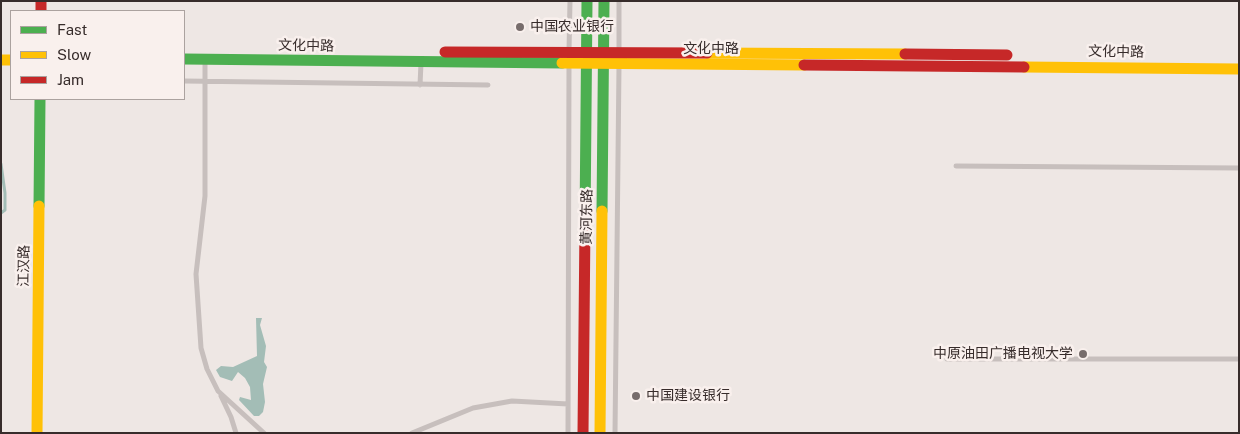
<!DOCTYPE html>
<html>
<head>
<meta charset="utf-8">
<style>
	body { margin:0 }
	#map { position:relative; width:1240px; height:434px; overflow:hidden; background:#eee7e4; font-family:"Public Sans",sans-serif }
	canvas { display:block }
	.frame { position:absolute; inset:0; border:2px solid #372c2b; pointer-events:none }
	.legend { position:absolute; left:10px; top:10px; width:175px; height:90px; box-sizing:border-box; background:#f9f0ed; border:1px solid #aba29f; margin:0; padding:6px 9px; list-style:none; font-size:15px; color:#372c2b }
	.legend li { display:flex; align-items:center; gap:10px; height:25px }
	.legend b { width:25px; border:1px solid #aba29f }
</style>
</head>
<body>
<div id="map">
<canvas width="1240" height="434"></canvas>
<div class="frame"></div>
<ul class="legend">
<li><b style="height:6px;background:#4caf50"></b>Fast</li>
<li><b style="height:6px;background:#ffc107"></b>Slow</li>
<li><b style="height:6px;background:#c62828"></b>Jam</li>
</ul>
</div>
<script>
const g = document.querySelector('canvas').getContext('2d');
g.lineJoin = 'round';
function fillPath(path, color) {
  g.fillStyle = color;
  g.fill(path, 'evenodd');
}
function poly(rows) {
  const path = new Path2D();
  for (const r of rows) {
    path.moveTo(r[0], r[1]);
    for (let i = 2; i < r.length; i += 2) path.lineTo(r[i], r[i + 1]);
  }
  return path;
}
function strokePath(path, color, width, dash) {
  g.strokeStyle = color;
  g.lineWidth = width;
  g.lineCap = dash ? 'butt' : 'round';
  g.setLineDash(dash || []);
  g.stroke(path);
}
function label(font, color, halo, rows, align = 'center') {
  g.font = font + ' "Public Sans","Noto Sans SC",sans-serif';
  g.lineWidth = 5;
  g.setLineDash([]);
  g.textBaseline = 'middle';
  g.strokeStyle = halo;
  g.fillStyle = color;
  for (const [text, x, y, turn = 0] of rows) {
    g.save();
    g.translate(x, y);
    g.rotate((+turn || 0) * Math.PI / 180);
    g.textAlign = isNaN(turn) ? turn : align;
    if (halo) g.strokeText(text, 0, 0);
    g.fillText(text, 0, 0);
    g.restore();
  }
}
fillPath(poly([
	[256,318,262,318,260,325,266,346,264,362,267,367,263,384,265,402,263,412,259,416,254,416,239,400,240,397,251,400,250,387,245,378,238,372,232,381,220,377,216,370,221,366,233,367,257,356]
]), '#a3bdb6');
strokePath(poly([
	[1,164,5,193,5,210,1,213]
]), '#a3bdb6', 3);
strokePath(poly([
	[569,51,570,1],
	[619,52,619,1],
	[205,60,205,196,196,274,201,348,207,369,218,391,264,433],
	[184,81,488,85],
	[420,85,421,63],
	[956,166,1239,168],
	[947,359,1239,359],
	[221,396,231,417,236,433],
	[412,433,473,408,512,401,568,404],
	[568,433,569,64],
	[615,433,619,66]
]), '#c7bfbd', 5);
strokePath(poly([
	[184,59,562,63],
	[39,206,40,99],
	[602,211,604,1],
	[585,223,587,1]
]), '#4caf50', 11);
strokePath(poly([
	[707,53,905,54],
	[1,60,11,60],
	[562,63,804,65],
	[1024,67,1239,69],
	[37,433,39,206],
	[600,433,602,211]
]), '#ffc107', 11);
strokePath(poly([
	[41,1,41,11],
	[445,52,707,53],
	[905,54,1007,55],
	[804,65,1024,67],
	[583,433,585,223]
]), '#c62828', 11);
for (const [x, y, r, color] of [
	[520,27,5,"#776d6c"],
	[1083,354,5,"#776d6c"],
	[636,396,5,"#776d6c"]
]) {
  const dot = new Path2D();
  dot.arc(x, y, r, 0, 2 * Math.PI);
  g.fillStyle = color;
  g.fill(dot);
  strokePath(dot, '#f9f0ed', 2);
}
label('14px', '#372c2b', '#f9f0ed', [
	["中国农业银行",530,27],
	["中原油田广播电视大学",1073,354,"right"],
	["中国建设银行",646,396]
], 'left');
label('14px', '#372c2b', '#f9f0ed', [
	["文化中路",306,46,1],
	["文化中路",711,49],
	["文化中路",1116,52,1],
	["黄河东路",587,217,-89],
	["江汉路",24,266,-89]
]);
</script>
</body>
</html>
